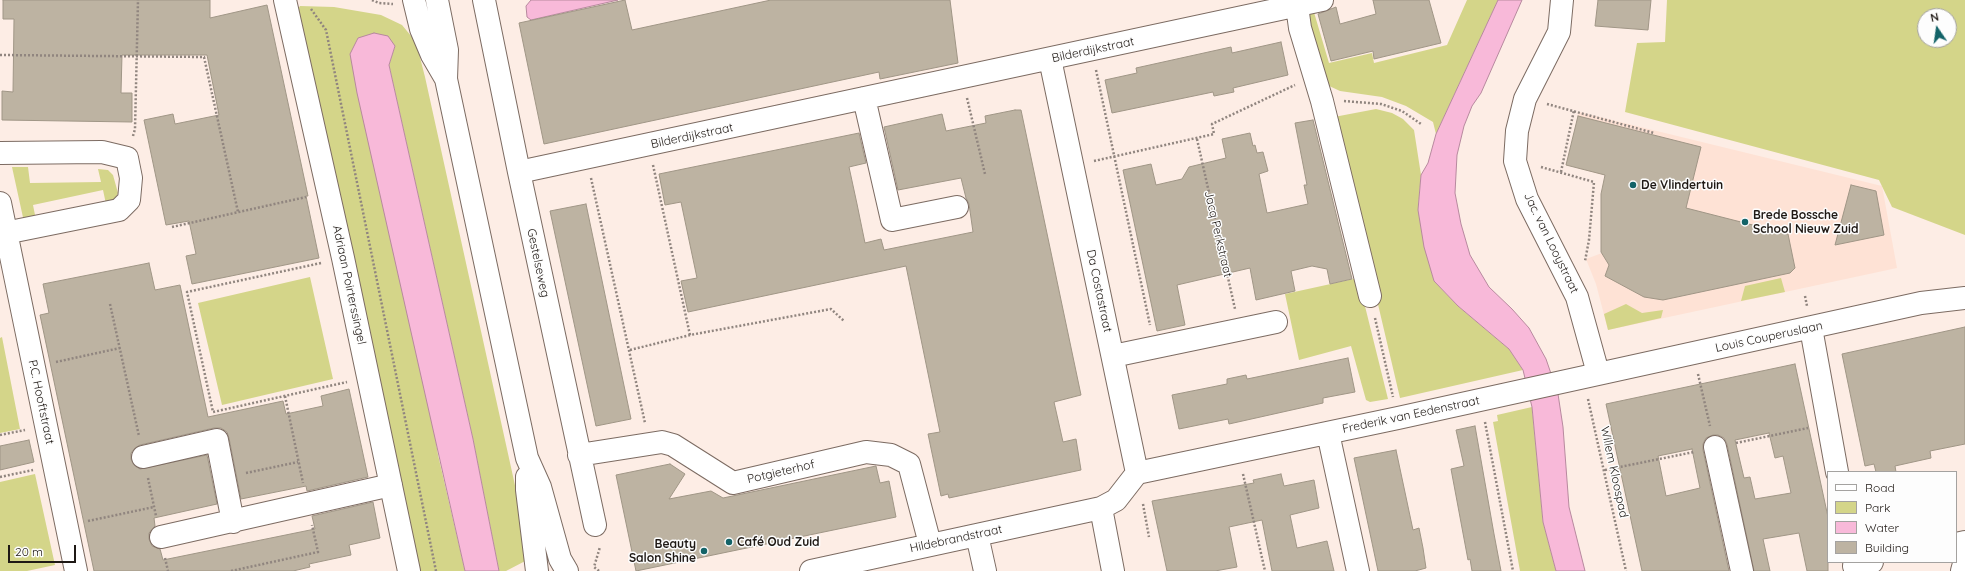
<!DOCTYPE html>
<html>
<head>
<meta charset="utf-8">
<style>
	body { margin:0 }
	#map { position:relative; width:1965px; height:571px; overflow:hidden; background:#fdede5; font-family:Quicksand,sans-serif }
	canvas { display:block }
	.legend { position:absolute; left:1827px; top:471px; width:130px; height:92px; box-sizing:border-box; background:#fdfdfd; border:1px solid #a4a2a0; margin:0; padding:5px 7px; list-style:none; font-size:12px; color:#1f1915 }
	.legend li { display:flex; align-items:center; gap:8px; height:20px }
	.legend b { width:20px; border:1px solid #a4a2a0 }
	.north { position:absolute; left:1917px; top:8px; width:40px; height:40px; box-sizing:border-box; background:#fdfdfd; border:1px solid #a4a2a0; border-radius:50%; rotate:347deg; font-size:11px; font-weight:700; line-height:16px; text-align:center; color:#1f1915 }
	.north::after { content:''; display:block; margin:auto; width:14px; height:18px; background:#136368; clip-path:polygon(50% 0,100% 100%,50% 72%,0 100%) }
	.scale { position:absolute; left:8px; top:545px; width:68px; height:18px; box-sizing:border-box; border:2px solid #1f1915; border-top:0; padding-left:5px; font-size:12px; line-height:14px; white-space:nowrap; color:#1f1915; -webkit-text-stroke:3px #fdfdfd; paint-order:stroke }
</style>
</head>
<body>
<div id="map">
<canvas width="1965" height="571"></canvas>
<ul class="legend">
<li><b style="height:5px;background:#fff"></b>Road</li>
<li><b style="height:11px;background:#d4d589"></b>Park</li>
<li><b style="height:11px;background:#f8b9d9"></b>Water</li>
<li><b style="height:11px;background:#bdb3a2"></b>Building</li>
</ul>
<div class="north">N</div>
<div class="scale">20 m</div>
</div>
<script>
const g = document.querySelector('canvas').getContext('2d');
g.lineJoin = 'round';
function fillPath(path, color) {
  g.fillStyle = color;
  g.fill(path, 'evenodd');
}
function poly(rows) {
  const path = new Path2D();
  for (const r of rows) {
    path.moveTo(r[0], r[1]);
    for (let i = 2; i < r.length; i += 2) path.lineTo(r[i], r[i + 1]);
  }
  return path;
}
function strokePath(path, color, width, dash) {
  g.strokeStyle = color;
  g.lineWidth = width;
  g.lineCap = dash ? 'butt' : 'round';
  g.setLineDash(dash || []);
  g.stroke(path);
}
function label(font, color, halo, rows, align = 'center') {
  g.font = font + ' Quicksand,sans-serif';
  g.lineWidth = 3;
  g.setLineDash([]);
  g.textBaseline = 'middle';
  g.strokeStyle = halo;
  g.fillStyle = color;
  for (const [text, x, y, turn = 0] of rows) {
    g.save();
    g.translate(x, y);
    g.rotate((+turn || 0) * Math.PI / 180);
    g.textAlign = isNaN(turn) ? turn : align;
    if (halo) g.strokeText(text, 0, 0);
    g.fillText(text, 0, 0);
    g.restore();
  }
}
fillPath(poly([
	[1579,112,1882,186,1897,268,1608,330,1596,284,1586,259,1602,253,1601,194,1618,179,1566,165]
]), '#fee2d5');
fillPath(poly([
	[1467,0,1498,0,1436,134,1433,122,1406,106,1382,97,1340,91,1325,84,1303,11,1313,9,1329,63,1372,53,1374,63,1447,45],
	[1667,0,1965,0,1965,235,1892,207,1879,180,1625,112,1637,43,1665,42],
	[1925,16,1949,16,1949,40,1925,40],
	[300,6,334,7,381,15,402,25,416,42,425,77,531,558,506,571,499,571,473,439,389,65,395,46,374,33,438,455,465,571,417,571,298,9],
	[1376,109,1392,113,1403,119,1414,130,1421,175,1418,210,1434,281,1458,306,1509,349,1523,370,1400,398,1334,117],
	[12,167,28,167,30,183,101,182,98,169,108,170,113,175,118,193,114,202,106,204,103,190,33,205,36,220,24,222],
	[310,277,333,379,222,405,198,303],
	[1358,278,1388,399,1370,402,1366,400,1351,346,1299,360,1285,294],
	[1781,278,1785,292,1741,301,1745,286],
	[1626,304,1642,313,1663,310,1661,318,1608,330,1604,314],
	[2,337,20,429,0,433,0,338],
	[1532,407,1543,522,1556,571,1520,571,1493,422,1498,421,1497,415],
	[35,474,55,565,27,571,0,571,0,482]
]), '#d4d589');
const water = poly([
	[531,0,618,0,531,20,527,17,526,6,531,0],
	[1498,0,1522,0,1481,93,1472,106,1464,126,1457,155,1455,193,1461,224,1470,255,1489,287,1512,309,1529,328,1546,359,1558,394,1563,427,1569,507,1585,571,1556,571,1543,522,1532,407,1523,370,1509,349,1458,306,1434,281,1424,247,1418,210,1421,175,1428,163,1436,134,1498,0],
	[374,33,388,36,395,46,389,65,473,439,499,571,465,571,357,93,350,54,358,38,374,33]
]);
fillPath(water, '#f8b9d9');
strokePath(water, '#b7899e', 1);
const building = poly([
	[3,0,210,0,210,18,267,5,308,196,306,196,319,258,192,284,186,256,196,254,189,221,166,225,144,120,173,114,175,124,219,115,207,55,122,55,121,93,132,93,132,122,2,120,2,91,13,92,14,19,3,19,3,0],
	[625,0,632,30,771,0,950,0,958,63,880,79,879,72,544,144,519,23,625,0],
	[1373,0,1429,0,1441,43,1374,59,1373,51,1331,61,1318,14,1336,7,1340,24,1376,14,1373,0],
	[1598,0,1651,0,1648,30,1595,26,1598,0],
	[1281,42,1288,75,1233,88,1234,92,1214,96,1213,92,1112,113,1105,80,1137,73,1136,68,1231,47,1232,53,1281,42],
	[1015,110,1021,110,1081,395,1054,402,1063,442,1076,439,1081,470,949,498,948,494,941,496,928,434,940,432,906,266,688,312,681,281,697,278,681,202,665,205,659,174,859,133,866,163,849,167,857,204,865,243,881,239,884,250,973,232,969,204,966,198,961,178,898,190,884,127,942,114,946,131,986,123,985,116,1015,110],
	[1578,116,1701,147,1686,208,1788,234,1795,268,1790,273,1663,300,1644,297,1605,276,1609,265,1601,252,1601,194,1605,175,1566,165,1578,116],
	[1313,120,1352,279,1330,284,1327,269,1312,266,1291,271,1295,291,1256,300,1250,268,1177,285,1185,325,1157,331,1123,170,1151,164,1156,185,1182,179,1189,167,1226,158,1222,139,1250,133,1253,146,1255,145,1257,153,1263,152,1268,171,1259,174,1267,213,1308,204,1304,185,1307,185,1295,123,1313,120],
	[1851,185,1876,191,1884,235,1835,245,1851,185],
	[586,204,631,419,596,426,550,211,586,204],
	[149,263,155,290,180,285,208,417,283,401,286,414,323,406,321,396,349,389,368,477,307,491,306,486,241,499,229,438,227,432,221,428,214,428,140,445,135,448,131,453,131,459,134,465,140,469,207,455,217,504,154,518,155,526,149,533,149,539,152,546,160,549,163,560,315,529,312,516,373,502,380,538,349,545,351,555,309,564,310,567,293,571,94,571,40,315,49,313,43,284,149,263],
	[1965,327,1965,444,1930,451,1931,458,1895,466,1896,472,1876,472,1874,464,1865,466,1842,354,1965,327],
	[1348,358,1355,392,1323,398,1323,403,1229,424,1228,419,1179,429,1172,395,1227,384,1227,379,1246,375,1247,379,1348,358],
	[1795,364,1828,517,1828,571,1807,571,1799,533,1763,539,1770,571,1754,571,1727,444,1724,438,1718,435,1713,435,1706,438,1703,444,1703,450,1729,571,1642,571,1606,404,1795,364],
	[1769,433,1775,458,1783,456,1791,493,1755,499,1750,477,1744,478,1735,440,1769,433],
	[1692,449,1700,488,1666,496,1658,456,1692,449],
	[1475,426,1494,534,1501,571,1472,571,1470,559,1468,560,1451,469,1464,466,1456,430,1475,426],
	[29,440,34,462,0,470,0,446,29,440],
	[1396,450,1413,530,1419,528,1423,548,1426,568,1415,571,1378,571,1354,458,1396,450],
	[670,464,685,474,669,499,711,491,723,498,876,466,880,483,889,481,896,517,636,571,616,475,670,464],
	[1281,474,1284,486,1314,480,1319,508,1290,515,1297,548,1327,541,1334,571,1272,571,1262,520,1229,527,1237,567,1215,571,1167,571,1152,501,1254,483,1253,480,1281,474]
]);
fillPath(building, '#bdb3a2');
strokePath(building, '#a09686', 1);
const minor = poly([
	[285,0,343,258,409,571],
	[484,0,519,172,595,525],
	[1562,0,1559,32,1525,99,1517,131,1515,161,1527,199,1577,297,1598,373],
	[1297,6,1300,28,1322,101,1370,296],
	[864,98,892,220,957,207],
	[0,153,102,152,127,158,131,178,129,200,119,210,5,233],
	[519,172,1322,0],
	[0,203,76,571],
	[1811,328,1837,472],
	[1113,356,1276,322],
	[1328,433,1358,571],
	[1715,447,1742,571],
	[579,455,662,442,673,445,733,483,866,452,891,455,909,464,930,544],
	[143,457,217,440,233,522],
	[1137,473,1398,418,1921,303,1965,298],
	[1101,508,1113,571],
	[977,535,985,571],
	[161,537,391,485],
	[1956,544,1965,542],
	[1854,566,1872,562],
	[811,571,1101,508,1116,500,1137,473,1050,59],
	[1962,571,1965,560]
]);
const major = poly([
	[414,0,421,29,432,55,446,79],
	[437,0,447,50,446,79,527,458,540,487,560,559,567,571],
	[527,477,527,490,537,571]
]);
strokePath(minor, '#7c6b62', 24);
strokePath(major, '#7c6b62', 24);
strokePath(poly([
	[372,0,379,3,393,4],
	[311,9,326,30,436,571],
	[0,55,204,57,238,212],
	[1096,70,1150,325],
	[967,98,985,174],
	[1344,101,1381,104,1402,111,1421,124],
	[1547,104,1654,133],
	[133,136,135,129,138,0],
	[1197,139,1235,309],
	[1094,161,1214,134,1212,124,1295,85],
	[653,165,690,335],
	[1541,167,1594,182,1589,240,1585,261],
	[1561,172,1574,110],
	[591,178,645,423],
	[172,227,306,197],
	[321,263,187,292,213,412,347,382],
	[1805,296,1807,306],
	[110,304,139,436],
	[1375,318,1393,397],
	[630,350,690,335,831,309,844,321],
	[56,362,120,348],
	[1698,374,1710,426],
	[285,396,303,483],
	[1588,399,1626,571],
	[1485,422,1513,571],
	[0,435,25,430],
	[1736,443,1808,428],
	[1605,470,1694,452],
	[246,473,298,462],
	[1243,474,1265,571],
	[0,477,33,470],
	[148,478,156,516],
	[1143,504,1149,537],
	[88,521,154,507],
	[165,558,168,571],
	[231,571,318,552,312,525],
	[599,571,594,567,600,547]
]), '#90857f', 2.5, [2, 2]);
strokePath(minor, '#fff', 22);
strokePath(major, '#fff', 22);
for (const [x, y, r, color] of [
	[1633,185,4,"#136368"],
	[1745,222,4,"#136368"],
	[729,542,4,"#136368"],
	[704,551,4,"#136368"]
]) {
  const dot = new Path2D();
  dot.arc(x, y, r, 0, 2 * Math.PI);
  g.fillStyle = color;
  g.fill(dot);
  strokePath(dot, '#fdfdfd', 1.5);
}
label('12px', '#1f1915', '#fdfdfd', [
	["Bilderdijkstraat",1093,50,-12],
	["Bilderdijkstraat",692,136,-12],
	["Jacq Perkstraat",1218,234,77],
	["Jac. van Looystraat",1551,243,64],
	["Gestelseweg",538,263,78],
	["Adriaan Poirterssingel",349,285,78],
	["Da Costastraat",1099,291,78],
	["Louis Couperuslaan",1769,337,-12],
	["P.C. Hooftstraat",41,402,78],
	["Frederik van Eedenstraat",1411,415,-12],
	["Potgieterhof",781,472,-13],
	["Willem Kloospad",1614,472,78],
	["Hildebrandstraat",956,539,-12]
]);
label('bold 12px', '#1f1915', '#fdfdfd', [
	["De Vlindertuin",1641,185],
	["Brede Bossche",1753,215],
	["School Nieuw Zuid",1753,229],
	["Café Oud Zuid",737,542],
	["Beauty",696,544,"right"],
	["Salon Shine",696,558,"right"]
], 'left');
</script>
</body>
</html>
